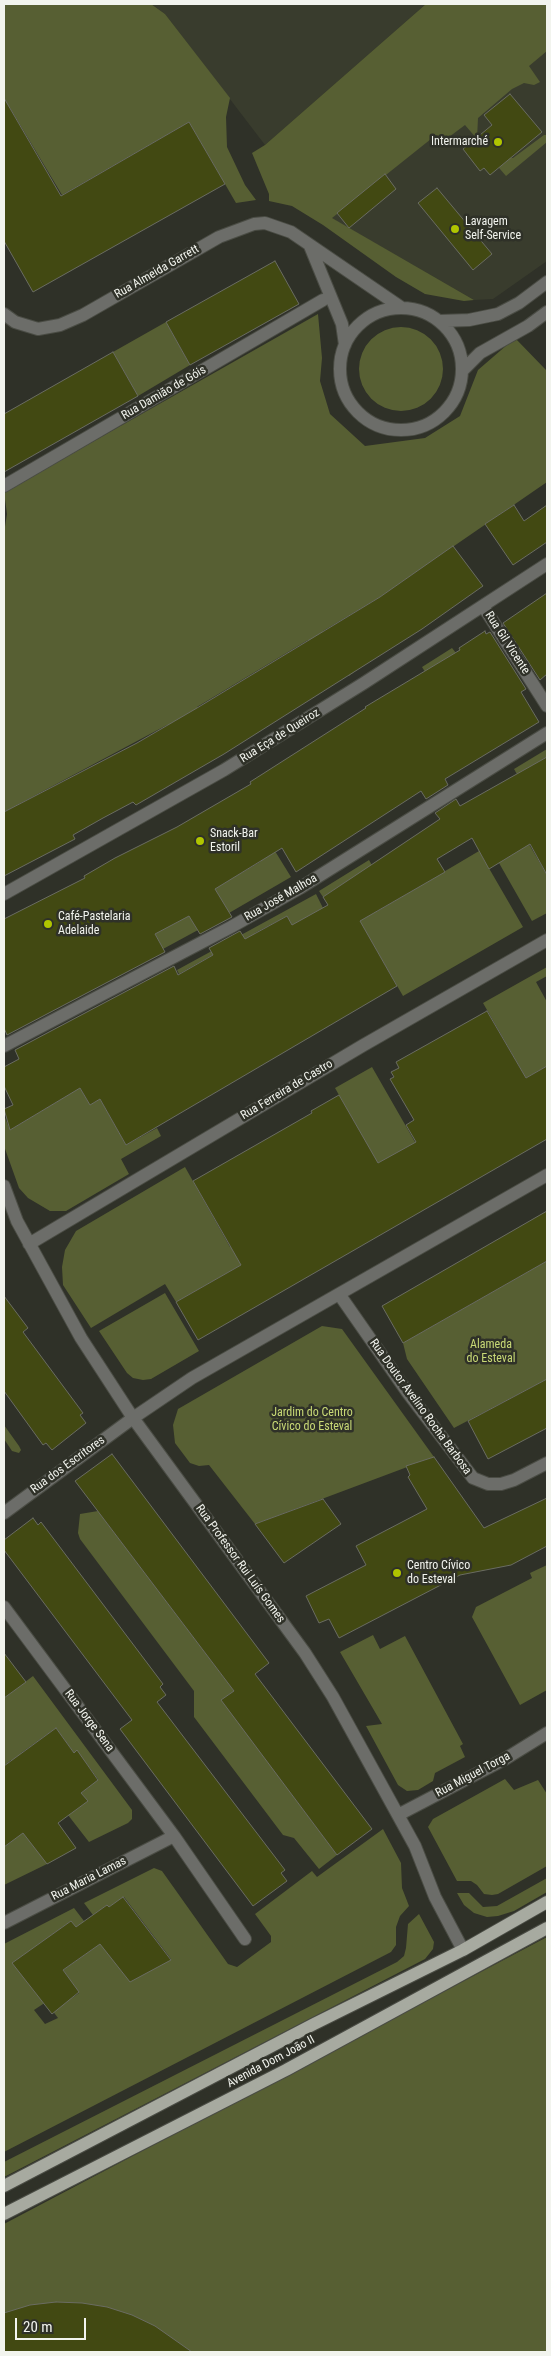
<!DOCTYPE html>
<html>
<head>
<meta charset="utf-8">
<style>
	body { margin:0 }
	#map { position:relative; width:551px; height:2356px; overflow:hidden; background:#2f3128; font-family:"Roboto Condensed",sans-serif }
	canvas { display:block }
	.frame { position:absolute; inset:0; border:5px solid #f2f4ee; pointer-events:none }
	.scale { position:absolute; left:15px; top:2318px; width:71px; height:22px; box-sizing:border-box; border:2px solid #f2f4ee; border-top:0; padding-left:6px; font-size:15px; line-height:18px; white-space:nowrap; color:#f2f4ee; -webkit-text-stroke:4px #2f3128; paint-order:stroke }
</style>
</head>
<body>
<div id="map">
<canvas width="551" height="2356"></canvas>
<div class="frame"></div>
<div class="scale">20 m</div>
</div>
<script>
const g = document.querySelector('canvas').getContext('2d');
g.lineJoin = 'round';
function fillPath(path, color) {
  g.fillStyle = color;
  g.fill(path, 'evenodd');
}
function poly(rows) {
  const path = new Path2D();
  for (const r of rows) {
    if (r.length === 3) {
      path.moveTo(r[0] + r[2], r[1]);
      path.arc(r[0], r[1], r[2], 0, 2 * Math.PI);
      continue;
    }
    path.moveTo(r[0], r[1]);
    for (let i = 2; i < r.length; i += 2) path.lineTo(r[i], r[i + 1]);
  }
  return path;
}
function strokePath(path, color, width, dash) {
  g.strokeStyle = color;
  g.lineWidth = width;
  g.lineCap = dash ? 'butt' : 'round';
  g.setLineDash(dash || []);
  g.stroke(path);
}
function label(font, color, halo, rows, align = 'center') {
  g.font = font + ' "Roboto Condensed",sans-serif';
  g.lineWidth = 5;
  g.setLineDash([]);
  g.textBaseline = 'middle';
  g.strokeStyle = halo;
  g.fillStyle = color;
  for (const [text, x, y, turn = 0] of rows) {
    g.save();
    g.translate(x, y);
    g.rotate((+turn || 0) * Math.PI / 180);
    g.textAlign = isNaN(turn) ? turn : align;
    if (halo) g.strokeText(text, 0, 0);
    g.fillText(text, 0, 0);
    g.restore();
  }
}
fillPath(poly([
	[151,4,426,4,265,145,165,14],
	[547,51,547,261,493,299,474,300,331,218,436,134]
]), '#393c2d');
fillPath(poly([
	[4,4,151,4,165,14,230,98,226,117,227,147,245,185,256,200,236,203,189,122,62,195,10,108,4,111],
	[426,4,547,4,547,51,529,66,540,82,534,85,524,83,512,89,478,118,477,139,465,125,445,140,436,135,332,218,474,300,464,301,425,294,396,277,323,225,292,206,269,201,269,194,252,153,265,145],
	[544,135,547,135,547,142,506,176,488,155,513,158],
	[318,314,322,358,320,381,330,414,365,446,425,438,460,416,478,370,515,338,547,371,547,482,380,597,323,631,358,669,349,676,340,664,319,654,308,640,197,707,206,724,167,725,4,812,4,533,7,514,4,492],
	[166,322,190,365,138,396,113,352],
	[401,369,42],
	[452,648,456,653,452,715,422,667],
	[547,749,547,757,530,767,547,795,547,810,540,815,514,769],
	[519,827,547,875,547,913,532,921,499,863],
	[270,843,291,877,229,913,207,877,236,876,260,862],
	[479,851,523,927,403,996,371,941,340,959,351,879,323,897,319,891,369,860,388,894,376,912],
	[316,894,323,908,304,947,287,916,255,933,262,945,239,940,179,974,177,970],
	[180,901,198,930,163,949,155,934],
	[547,967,547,976,536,982,547,1002,547,1066,526,1078,483,1003],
	[91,1059,80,1088,90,1105,100,1099,126,1145,157,1128,161,1136,121,1159,129,1174,66,1211,50,1211,28,1198,19,1188,4,1146,4,1115,10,1130,76,1090],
	[372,1067,415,1142,435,1154,350,1179,365,1141,335,1088],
	[185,1167,230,1247,246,1238,257,1256,176,1302,165,1284,91,1328,63,1285,62,1267,65,1250,76,1231],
	[547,1261,547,1379,454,1428,407,1359,403,1343],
	[165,1293,199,1351,151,1379,143,1380,133,1378,127,1373,99,1331],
	[322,1326,342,1329,434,1457,255,1524,209,1465,199,1466,190,1463,175,1443,173,1425,178,1409],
	[4,1425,19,1446,21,1450,19,1453,12,1451,4,1439],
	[98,1511,234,1691,222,1700,337,1855,319,1869,294,1838,283,1835,194,1717,194,1691,80,1539,78,1533,80,1514],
	[547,1565,547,1690,520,1705,472,1617,476,1607,532,1578,530,1573],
	[373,1635,380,1649,405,1636,463,1744,460,1746,465,1757,435,1773,433,1781,418,1790,407,1791,398,1785,366,1726,382,1724,340,1652],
	[33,1676,132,1810,132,1819,128,1823,89,1842,68,1815,87,1801,81,1793,98,1779,77,1751,74,1753,56,1728,21,1753,41,1778,31,1787,11,1760,4,1766,4,1698],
	[505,1779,514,1790,538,1780,547,1794,547,1866,498,1894,492,1895,484,1894,477,1885,471,1881,457,1881,428,1827,433,1819],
	[4,1780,21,1803,47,1864,4,1885,4,1847,11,1842,4,1833],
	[383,1829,401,1863,402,1888,409,1906,400,1916,396,1927,396,1945,391,1952,4,2152,4,1944,74,1908,130,1981,171,1959,124,1897,109,1907,107,1905,93,1915,84,1903,154,1868,162,1871,228,1964,237,1967,271,1942,271,1936,255,1914,312,1871,317,1877],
	[71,1921,93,1949,63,1970,79,1993,72,1998,55,1975,13,1963],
	[46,2002,58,2018,45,2024,34,2010],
	[547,1878,547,1892,514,1911,498,1916,487,1917,474,1913,464,1905,457,1893,469,1893,483,1907,497,1906],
	[419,1914,434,1942,433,1949,425,1959,4,2177,4,2162,397,1962,404,1956,406,1948,408,1924],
	[547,1937,547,2352,4,2352,4,2224]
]), '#575f33');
const building = poly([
	[510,94,542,132,490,175,484,168,480,171,463,149,492,125,484,115,510,94],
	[4,98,61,196,189,122,225,184,33,292,4,241,4,98],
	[385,174,396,189,349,228,337,213,385,174],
	[437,188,492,254,473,270,418,203,437,188],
	[275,261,299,304,190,365,166,322,275,261],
	[113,352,138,396,4,472,4,414,113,352],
	[514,505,524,521,547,505,547,542,513,565,485,524,514,505],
	[453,546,483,586,422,629,224,754,136,805,133,802,103,818,73,835,75,839,4,876,4,812,137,743,197,708,380,597,453,546],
	[547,593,547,674,540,680,503,623,547,593],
	[485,631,486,634,490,632,526,689,521,692,539,722,445,779,448,785,426,799,421,791,296,872,282,848,215,889,232,917,200,934,189,916,155,934,165,952,7,1035,4,1028,4,919,85,878,84,876,115,858,177,827,251,784,250,782,366,708,365,707,460,650,459,648,485,631],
	[547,757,547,875,530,844,489,869,472,838,437,859,445,872,360,921,397,986,126,1145,100,1099,90,1105,80,1088,10,1130,4,1109,13,1105,4,1086,4,1067,19,1059,15,1050,174,966,178,975,213,955,209,948,240,931,245,939,287,916,292,925,328,905,323,897,440,819,435,813,456,799,460,806,547,757],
	[487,1011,526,1078,547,1066,547,1139,198,1340,176,1302,241,1265,193,1181,312,1113,311,1111,339,1095,378,1163,416,1142,406,1125,414,1120,390,1079,394,1077,391,1072,399,1068,396,1062,487,1011],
	[547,1211,547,1261,403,1343,382,1306,547,1211],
	[4,1296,28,1328,23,1332,83,1413,80,1415,86,1423,52,1450,46,1443,43,1445,4,1391,4,1296],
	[547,1379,547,1428,488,1459,468,1421,547,1379],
	[112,1454,269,1663,255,1674,372,1829,337,1855,221,1700,234,1691,75,1481,112,1454],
	[434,1457,484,1528,547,1498,547,1546,511,1565,460,1575,339,1638,329,1619,319,1623,306,1596,366,1565,356,1546,427,1509,408,1477,410,1475,406,1466,434,1457],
	[323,1499,341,1524,284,1563,255,1524,323,1499],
	[33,1518,38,1525,41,1522,163,1684,160,1687,166,1695,157,1702,285,1870,281,1873,287,1881,253,1906,120,1729,132,1720,4,1550,4,1540,33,1518],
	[4,1653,26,1682,4,1698,4,1653],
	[56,1728,74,1753,77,1750,98,1780,81,1793,88,1801,58,1823,76,1848,47,1864,23,1833,4,1847,4,1766,56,1728],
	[123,1897,171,1960,130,1982,100,1944,63,1970,79,1992,52,2014,12,1963,71,1921,76,1927,107,1905,109,1907,123,1897],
	[56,2302,82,2303,107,2307,132,2315,155,2326,192,2352,4,2352,4,2313,30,2305,56,2302]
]);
fillPath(building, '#424912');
strokePath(building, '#6a6c62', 1);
const minor = poly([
	[310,246,342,324,345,345],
	[401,369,61],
	[4,314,15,322,38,329,60,325,83,315,219,237,254,224,265,223,291,232,402,308],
	[439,321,469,320,498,314,519,303,547,282],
	[462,371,480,353,528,326,547,312],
	[4,486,323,300],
	[483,606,547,706],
	[4,894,224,770,364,683,547,564],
	[4,1046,231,927,300,888,547,733],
	[4,1186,17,1221,81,1338,133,1418,305,1653,333,1697,415,1846,435,1897,463,1950],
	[29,1244,362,1046,547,940],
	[339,1294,408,1393,473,1478,488,1484,501,1484,514,1480,547,1463],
	[4,1513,133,1418,192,1378,547,1175],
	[4,1607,174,1836,245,1939],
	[398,1815,505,1759,547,1733],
	[4,1923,174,1836]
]);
const major = poly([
	[4,2186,314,2024,463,1950,547,1902],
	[4,2214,286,2070,547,1928]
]);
strokePath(minor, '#4a4c44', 14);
strokePath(major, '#4a4c44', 14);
strokePath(minor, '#6c6d69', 12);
strokePath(major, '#a7aaa0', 12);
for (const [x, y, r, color] of [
	[498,142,5,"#b0c500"],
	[455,229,5,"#b0c500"],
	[200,841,5,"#b0c500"],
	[48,924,5,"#b0c500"],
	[397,1573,5,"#b0c500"]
]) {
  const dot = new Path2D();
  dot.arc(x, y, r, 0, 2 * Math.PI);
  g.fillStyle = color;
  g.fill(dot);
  strokePath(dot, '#2f3128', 2);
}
label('12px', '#f2f4ee', '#2f3128', [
	["Intermarché",488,142,"right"],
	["Lavagem",465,222],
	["Self-Service",465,236],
	["Snack-Bar",210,834],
	["Estoril",210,848],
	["Café-Pastelaria",58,917],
	["Adelaide",58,931],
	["Centro Cívico",407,1566],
	["do Esteval",407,1580]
], 'left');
label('12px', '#f2f4ee', '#2f3128', [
	["Rua Almeida Garrett",157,272,-30],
	["Rua Damião de Góis",164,393,-30],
	["Rua Gil Vicente",507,643,57],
	["Rua Eça de Queiroz",280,736,-32],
	["Rua José Malhoa",281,898,-30],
	["Rua Ferreira de Castro",287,1090,-31],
	["Rua Doutor Avelino Rocha Barbosa",420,1407,54],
	["Rua dos Escritores",68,1465,-36],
	["Rua Professor Rui Luís Gomes",240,1564,54],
	["Rua Jorge Sena",89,1721,53],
	["Rua Miguel Torga",473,1775,-28],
	["Rua Maria Lamas",89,1879,-27],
	["Avenida Dom João II",271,2062,-28]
]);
label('12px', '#c9da76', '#2f3128', [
	["Alameda",491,1345],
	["do Esteval",491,1359],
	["Jardim do Centro",312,1413],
	["Cívico do Esteval",312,1427]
]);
</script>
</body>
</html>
